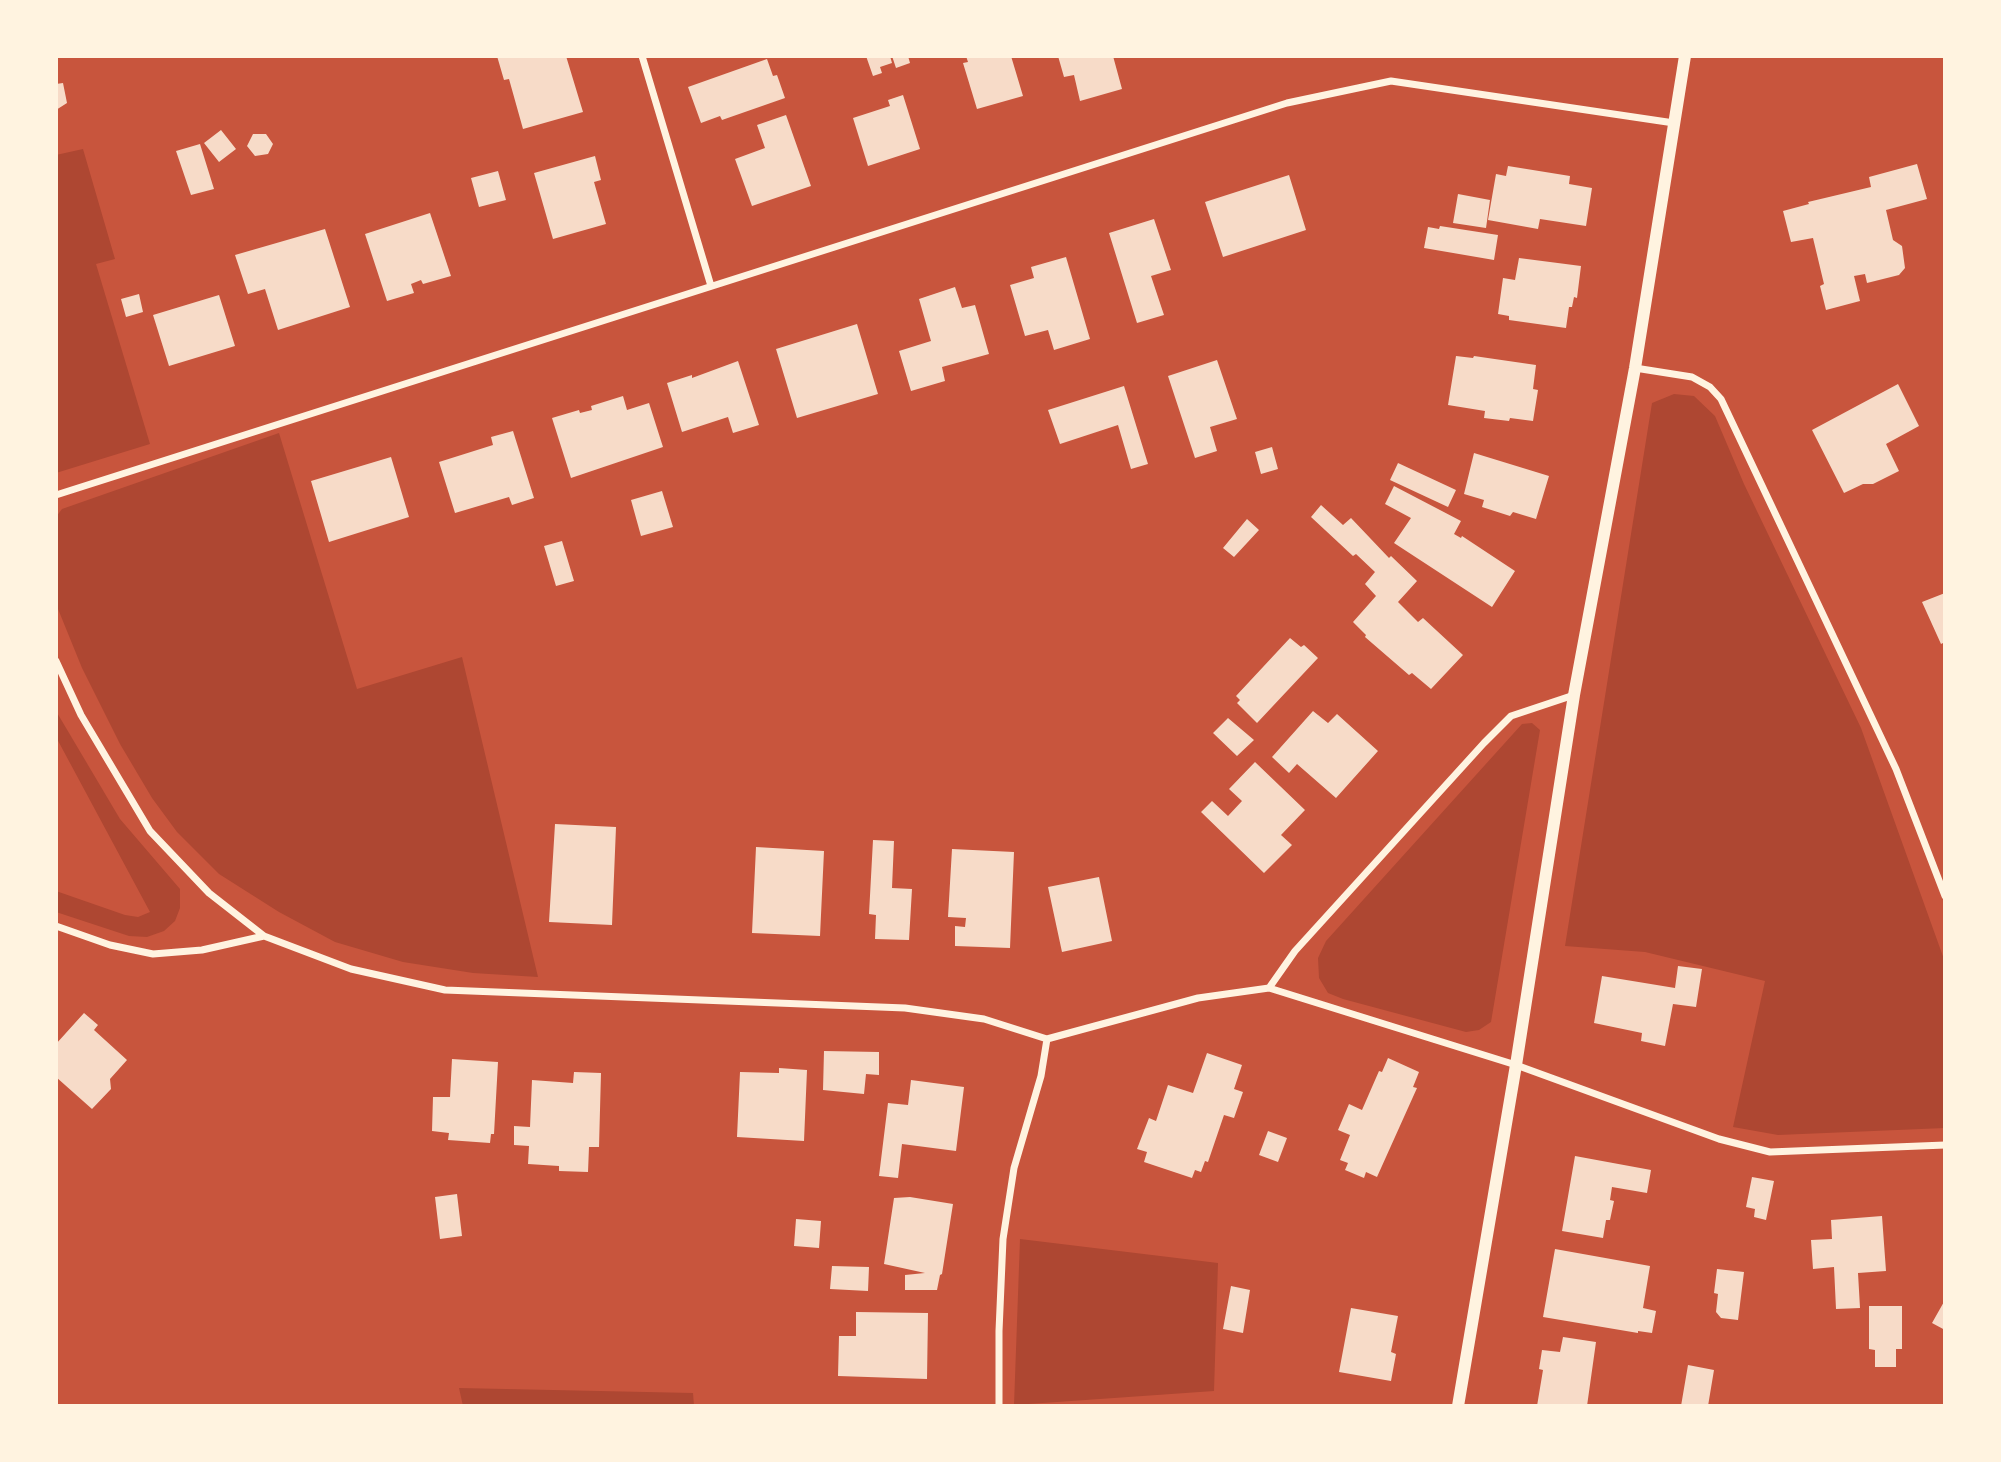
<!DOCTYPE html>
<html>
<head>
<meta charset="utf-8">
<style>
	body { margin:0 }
	#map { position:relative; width:2001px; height:1462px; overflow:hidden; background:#c8553d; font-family:Rubik,sans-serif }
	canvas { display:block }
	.frame { position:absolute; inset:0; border:58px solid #fff3e0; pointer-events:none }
</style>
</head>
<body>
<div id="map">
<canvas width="2001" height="1462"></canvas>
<div class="frame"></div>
</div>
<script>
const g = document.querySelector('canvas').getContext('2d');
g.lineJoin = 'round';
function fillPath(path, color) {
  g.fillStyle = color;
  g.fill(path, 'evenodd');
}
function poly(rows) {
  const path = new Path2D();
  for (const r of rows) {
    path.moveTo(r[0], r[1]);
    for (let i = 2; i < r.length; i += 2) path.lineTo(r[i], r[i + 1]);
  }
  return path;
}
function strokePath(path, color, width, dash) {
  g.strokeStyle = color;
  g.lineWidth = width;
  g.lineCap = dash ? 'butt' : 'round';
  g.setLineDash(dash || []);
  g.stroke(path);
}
fillPath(poly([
	[83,149,115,259,96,264,150,444,56,473,56,155],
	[1674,394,1694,396,1715,416,1744,484,1861,728,1945,962,1945,1128,1778,1135,1733,1127,1765,981,1645,952,1565,946,1652,403],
	[279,433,357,689,462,657,538,977,473,973,403,962,335,942,279,912,219,874,177,832,152,798,120,744,82,668,56,604,56,517,62,509],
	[56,711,120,819,180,889,180,908,175,921,164,931,147,937,129,936,56,912,56,891,125,915,138,917,150,912,56,737],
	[1532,723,1540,730,1491,1022,1479,1030,1466,1032,1343,999,1328,993,1319,978,1318,958,1326,941,1522,724],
	[1020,1239,1218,1263,1214,1391,1014,1405],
	[459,1388,693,1393,694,1406,463,1406]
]), '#ae4732');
fillPath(poly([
	[497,56,566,56,583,112,523,129,509,79,504,80],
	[866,56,890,56,892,63,880,67,882,73,873,76],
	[892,56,908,56,910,63,896,68],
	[966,56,1011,56,1023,96,977,109,963,63,968,62],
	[1058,56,1113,56,1122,89,1080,101,1074,75,1064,77],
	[767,59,773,76,777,75,785,98,722,120,720,116,701,123,688,87],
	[63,83,67,103,56,110,56,84],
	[903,95,920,149,868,166,853,118,890,106,888,100],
	[786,115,811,186,752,206,735,159,765,148,757,125],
	[221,130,236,149,219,162,204,143],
	[253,134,266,134,273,144,268,154,255,156,247,146],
	[200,144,214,189,191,195,176,151],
	[595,156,601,180,594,182,606,224,553,239,534,173],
	[1917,164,1927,199,1886,210,1893,240,1902,246,1905,268,1899,275,1867,283,1865,274,1854,276,1860,301,1826,310,1820,286,1824,284,1813,238,1791,242,1783,211,1809,204,1808,202,1871,187,1869,177],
	[1508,166,1570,176,1569,184,1592,188,1586,226,1540,219,1538,229,1488,220,1496,174,1506,176],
	[498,171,506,200,479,207,471,178],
	[1289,175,1306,230,1223,257,1205,202],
	[1458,194,1490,200,1486,228,1453,223],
	[430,213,451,276,423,284,421,280,411,284,414,293,387,301,365,234],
	[1154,219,1171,270,1151,276,1164,315,1137,323,1109,233],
	[1440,226,1498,235,1494,260,1424,248,1428,227,1439,229],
	[325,229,350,307,278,330,265,289,248,294,235,255],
	[1066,257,1090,339,1054,350,1048,330,1025,336,1010,285,1034,278,1031,267],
	[1519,258,1581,266,1577,298,1574,297,1572,307,1569,307,1566,328,1509,320,1509,316,1498,314,1503,278,1515,280],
	[955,287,962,308,975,305,989,354,942,367,945,381,911,391,899,351,931,341,919,299],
	[139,294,143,312,126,317,121,299],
	[219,295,235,346,169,366,153,315],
	[857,324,878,394,797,418,776,349],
	[1456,356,1473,358,1474,356,1536,365,1533,389,1538,390,1533,421,1510,418,1509,421,1484,418,1485,411,1448,405],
	[1217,360,1237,419,1210,427,1217,451,1195,458,1168,376],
	[738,361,759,425,733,433,728,417,682,432,667,383,692,375,692,378],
	[1898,384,1919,426,1886,444,1899,471,1873,484,1863,484,1844,493,1812,430],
	[1124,386,1148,464,1131,469,1118,425,1060,444,1048,410],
	[623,396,627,410,649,403,663,447,571,478,552,418,579,410,580,413,592,410,591,406],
	[513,431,534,498,512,505,509,497,455,513,439,462,493,445,491,437],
	[1272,447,1278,469,1261,474,1255,452],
	[1474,453,1549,476,1536,519,1513,512,1510,516,1482,507,1484,500,1464,494],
	[391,457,409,517,329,542,311,481],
	[1398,463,1456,490,1448,507,1390,480],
	[1394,486,1461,521,1454,534,1461,538,1462,536,1515,571,1492,607,1394,543,1411,518,1385,504],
	[662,491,673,527,641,536,631,500],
	[1321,505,1343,525,1351,518,1389,558,1391,556,1417,581,1398,602,1418,622,1423,618,1463,655,1431,689,1412,673,1409,675,1365,637,1366,635,1353,622,1376,596,1365,584,1375,572,1356,554,1353,556,1311,517],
	[1247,519,1259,530,1234,557,1223,548],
	[562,541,574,581,556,586,544,546],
	[1945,593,1945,642,1941,644,1922,602],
	[1290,638,1301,647,1304,645,1318,658,1257,723,1237,703,1240,700,1236,696],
	[1313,711,1328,723,1337,714,1378,751,1336,798,1297,764,1289,773,1272,757],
	[1228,718,1254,740,1237,756,1213,733],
	[1255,762,1305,810,1281,835,1292,845,1264,873,1201,812,1212,801,1228,816,1242,801,1229,789],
	[555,824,616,827,612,925,549,922],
	[873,840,894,841,892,888,912,889,909,940,875,939,876,915,869,914],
	[756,847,824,851,820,936,752,933],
	[952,849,1014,852,1010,948,955,946,955,926,965,927,966,918,948,917],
	[1099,877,1112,941,1062,952,1048,887],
	[1678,966,1702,969,1696,1007,1673,1004,1665,1046,1641,1041,1642,1033,1594,1023,1602,976,1675,988],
	[84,1013,98,1025,94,1030,127,1060,110,1079,111,1089,92,1109,56,1077,56,1044],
	[824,1051,879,1052,879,1075,866,1074,864,1094,823,1090],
	[1207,1053,1242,1065,1234,1089,1243,1092,1234,1118,1224,1115,1208,1162,1205,1161,1201,1172,1195,1170,1192,1178,1144,1162,1147,1152,1137,1149,1149,1118,1156,1121,1168,1085,1193,1093],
	[1388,1058,1419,1072,1413,1087,1417,1088,1377,1177,1366,1172,1364,1178,1345,1170,1348,1163,1340,1160,1350,1135,1338,1130,1349,1104,1362,1110,1379,1071,1382,1072],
	[452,1059,498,1062,494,1134,491,1134,490,1143,448,1140,449,1133,432,1131,433,1097,450,1097],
	[779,1068,807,1070,804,1141,737,1137,740,1072,779,1073],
	[574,1072,601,1073,599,1147,589,1147,588,1172,559,1171,559,1166,528,1164,529,1146,514,1145,514,1126,530,1127,532,1080,573,1083],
	[911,1080,964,1087,956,1151,902,1144,898,1178,879,1176,888,1103,908,1105],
	[1268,1131,1287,1138,1278,1162,1259,1155],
	[1575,1156,1651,1170,1647,1193,1612,1187,1610,1200,1614,1201,1610,1220,1606,1220,1603,1238,1562,1231],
	[1752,1177,1774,1181,1766,1220,1754,1217,1755,1209,1746,1207],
	[457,1194,462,1236,440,1239,435,1197],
	[910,1197,953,1204,942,1274,940,1275,937,1290,905,1290,905,1275,925,1273,884,1264,894,1198],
	[1882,1216,1886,1271,1858,1273,1860,1308,1836,1309,1834,1267,1813,1269,1811,1240,1832,1239,1831,1220],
	[796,1219,821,1221,819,1248,794,1246],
	[1555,1249,1650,1266,1643,1308,1656,1311,1652,1333,1638,1331,1638,1333,1543,1317],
	[832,1266,869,1267,868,1291,830,1289],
	[1717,1269,1744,1272,1738,1320,1721,1318,1716,1312,1718,1294,1714,1293],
	[1231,1286,1250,1290,1243,1333,1223,1329],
	[1945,1300,1945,1330,1932,1323],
	[1869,1306,1902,1306,1902,1349,1896,1349,1896,1367,1875,1367,1875,1350,1869,1349],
	[1351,1308,1398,1316,1391,1352,1396,1354,1391,1381,1339,1372],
	[856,1312,928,1313,927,1379,838,1376,839,1336,856,1336],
	[1563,1337,1596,1342,1587,1406,1537,1406,1543,1370,1539,1369,1542,1350,1560,1352],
	[1688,1365,1714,1370,1708,1406,1681,1406]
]), '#f7dbc8');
strokePath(poly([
	[642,56,711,286],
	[1635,368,1692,377,1710,387,1721,399,1896,769,1945,896],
	[56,495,1287,103,1391,81,1674,123],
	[56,661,81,715,150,831,209,893,264,936],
	[56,926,110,945,153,954,202,950,264,936,351,969,445,990,905,1008,984,1019,1047,1039],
	[1269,988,1295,951,1484,743,1511,716,1574,695],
	[1047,1039,1198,998,1269,988,1516,1065,1719,1139,1770,1152,1945,1145],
	[999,1406,999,1331,1003,1239,1014,1168,1041,1076,1047,1039]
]), '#fff3e0', 7);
strokePath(poly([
	[1458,1406,1516,1065,1574,695,1635,368,1685,56]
]), '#fff3e0', 12);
</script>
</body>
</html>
